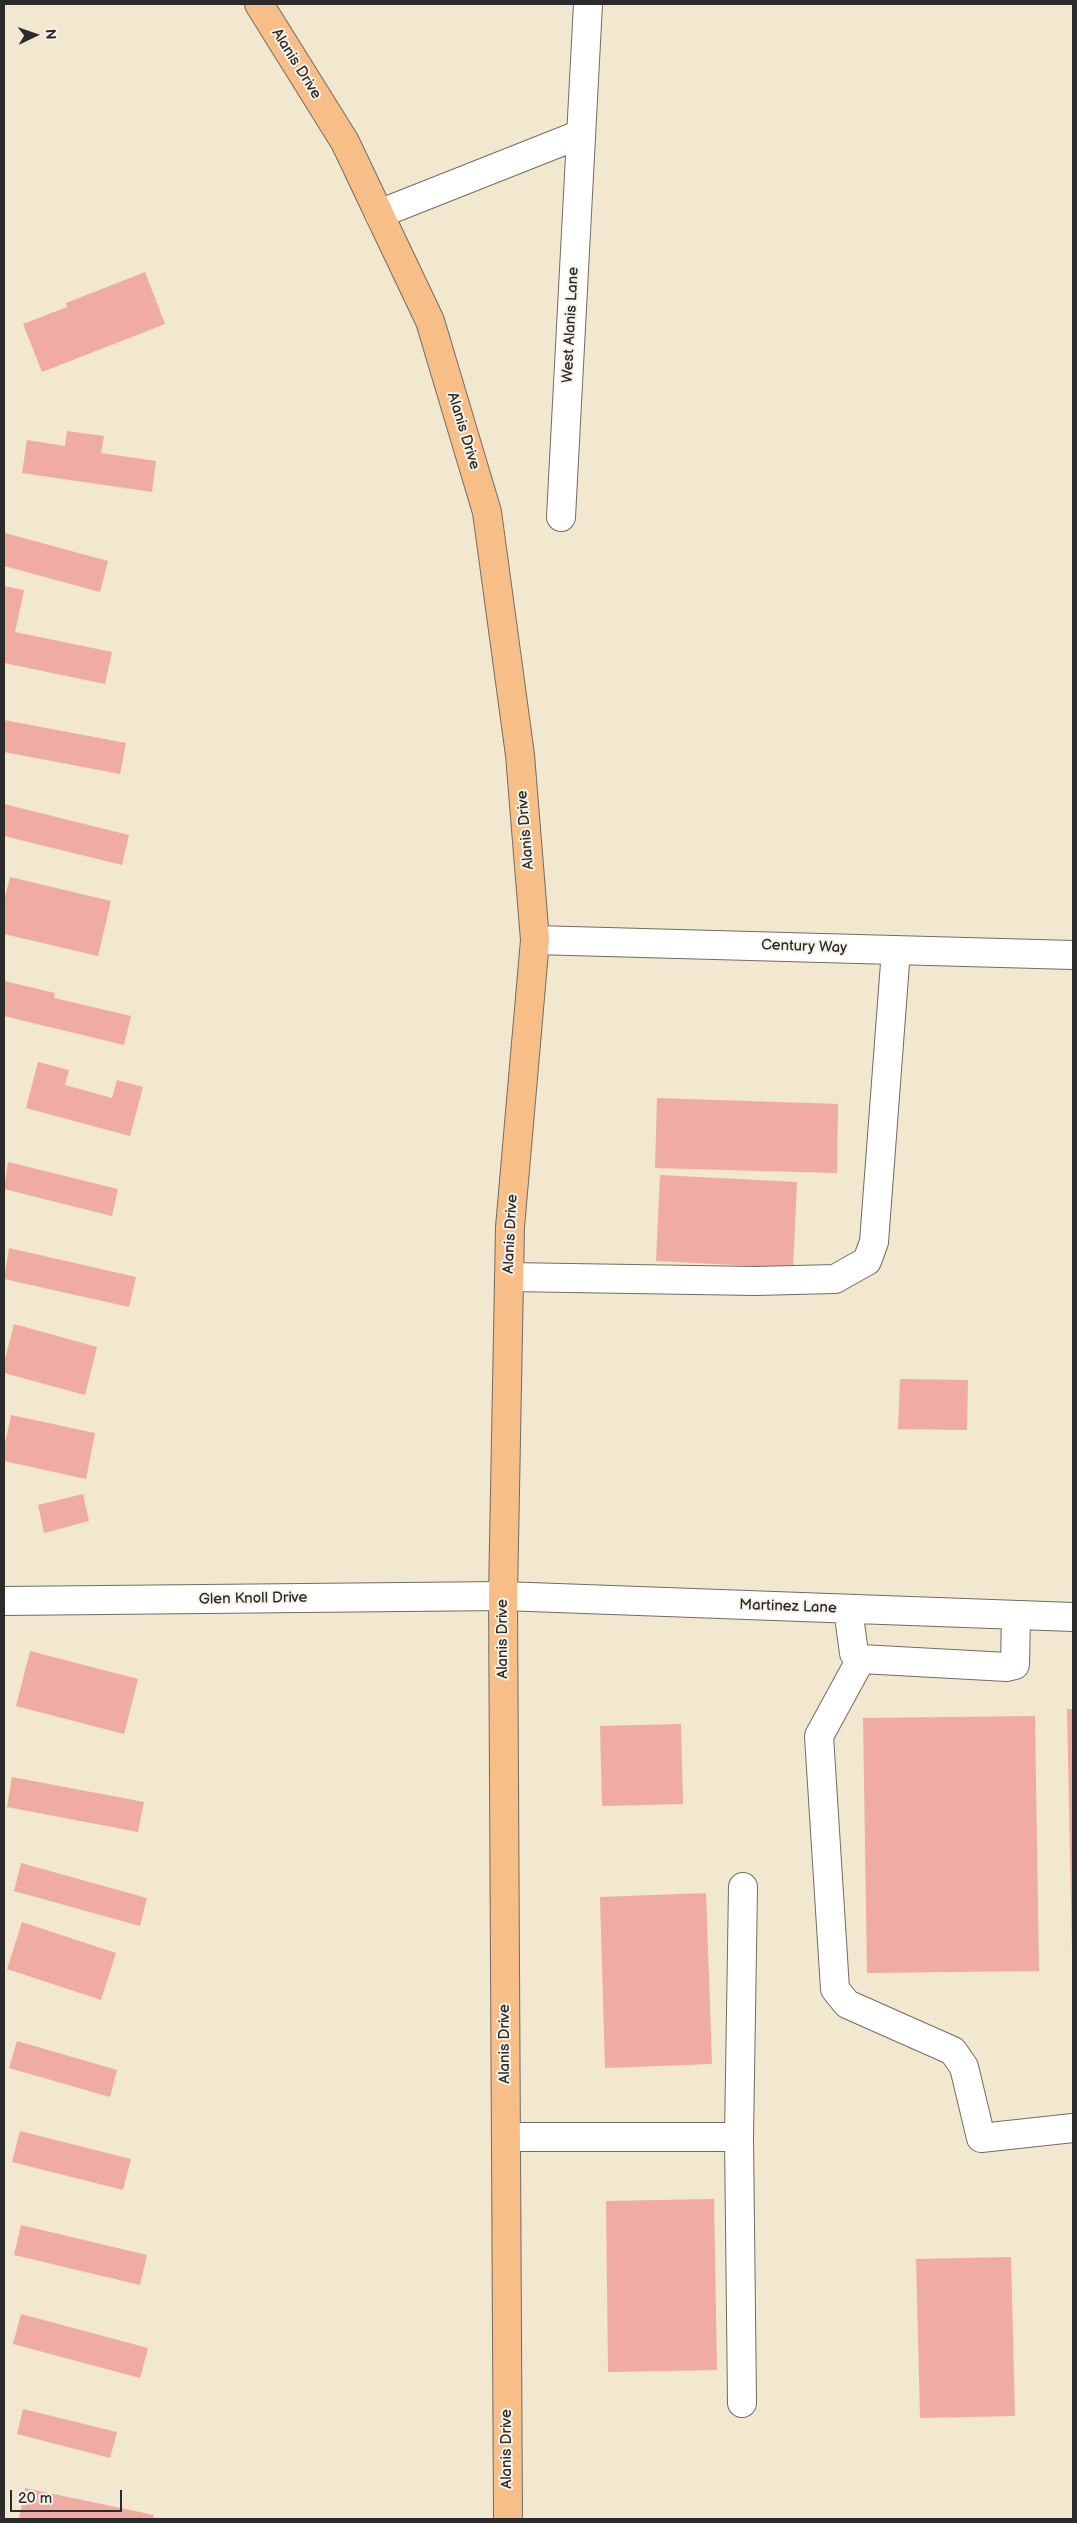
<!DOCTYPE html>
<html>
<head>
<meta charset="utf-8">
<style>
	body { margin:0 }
	#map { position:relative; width:1077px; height:2523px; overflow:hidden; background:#f2e7cf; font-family:"Balsamiq Sans",sans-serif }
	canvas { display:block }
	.frame { position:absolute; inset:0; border:5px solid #2b2b2b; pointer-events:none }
	.north { position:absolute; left:10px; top:10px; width:50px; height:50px; -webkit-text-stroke:4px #f7f3e8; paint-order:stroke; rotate:87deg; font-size:14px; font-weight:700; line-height:20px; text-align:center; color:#2b2b2b }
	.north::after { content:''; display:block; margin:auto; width:18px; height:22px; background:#2b2b2b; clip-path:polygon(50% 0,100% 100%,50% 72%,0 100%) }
	.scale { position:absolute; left:10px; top:2490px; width:112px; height:22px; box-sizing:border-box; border:2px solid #2b2b2b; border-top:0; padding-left:6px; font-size:15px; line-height:18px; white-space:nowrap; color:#2b2b2b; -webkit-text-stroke:4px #f7f3e8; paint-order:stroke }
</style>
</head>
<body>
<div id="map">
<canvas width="1077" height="2523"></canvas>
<div class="frame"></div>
<div class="north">N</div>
<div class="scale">20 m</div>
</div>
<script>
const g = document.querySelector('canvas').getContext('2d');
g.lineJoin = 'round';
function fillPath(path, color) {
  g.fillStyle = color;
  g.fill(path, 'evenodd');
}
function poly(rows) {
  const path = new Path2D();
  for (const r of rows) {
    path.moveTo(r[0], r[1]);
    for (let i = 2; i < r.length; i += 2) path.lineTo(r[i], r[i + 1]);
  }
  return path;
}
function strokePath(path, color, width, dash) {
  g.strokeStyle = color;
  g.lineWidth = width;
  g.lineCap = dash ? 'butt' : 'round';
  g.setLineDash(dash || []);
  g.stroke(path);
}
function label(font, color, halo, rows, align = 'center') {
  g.font = font + ' "Balsamiq Sans",sans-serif';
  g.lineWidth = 4;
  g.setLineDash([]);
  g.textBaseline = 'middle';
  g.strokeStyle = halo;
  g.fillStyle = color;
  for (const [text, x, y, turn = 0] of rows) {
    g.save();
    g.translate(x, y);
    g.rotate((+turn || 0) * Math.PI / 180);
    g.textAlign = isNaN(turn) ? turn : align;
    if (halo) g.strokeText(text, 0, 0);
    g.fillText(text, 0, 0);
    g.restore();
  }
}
fillPath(poly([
	[145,272,165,324,42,372,23,324,67,307,66,303],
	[67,431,104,436,101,453,156,461,152,492,22,473,27,440,65,446],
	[5,533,108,561,100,592,4,566],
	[4,586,24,590,15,632,112,652,105,684,4,663],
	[4,720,126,743,120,774,4,752],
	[4,804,129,835,122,865,4,836],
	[10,877,111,901,98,956,4,934,4,901],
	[4,981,55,993,54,998,131,1016,124,1045,4,1016],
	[38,1062,69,1070,65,1085,112,1098,117,1080,143,1087,130,1136,26,1108],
	[657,1098,838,1104,837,1173,655,1168],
	[8,1162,118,1189,112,1216,4,1189],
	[660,1175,797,1182,793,1268,656,1261],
	[9,1248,136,1277,129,1307,4,1279],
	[14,1324,97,1347,85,1395,4,1373,4,1363],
	[900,1379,968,1380,967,1430,898,1429],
	[11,1415,95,1433,86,1479,4,1461,4,1448],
	[83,1494,89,1521,44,1533,38,1505],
	[30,1651,138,1679,124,1734,16,1706],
	[1067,1709,1073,1709,1073,1952,1072,1952],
	[1035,1716,1039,1971,867,1973,863,1718],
	[681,1724,683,1804,602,1806,600,1726],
	[12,1777,144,1802,138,1832,7,1807],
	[21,1863,147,1898,140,1926,14,1891],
	[706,1893,712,2064,605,2068,600,1897],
	[22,1922,116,1953,101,2000,7,1969],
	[17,2041,117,2070,110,2097,9,2068],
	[20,2131,131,2159,123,2190,12,2162],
	[714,2199,717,2370,608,2372,606,2201],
	[21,2225,147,2255,140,2285,14,2255],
	[1011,2257,1015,2416,920,2418,916,2259],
	[21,2314,148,2348,140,2378,13,2344],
	[23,2409,117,2432,110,2458,17,2434],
	[25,2488,154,2515,153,2519,19,2519]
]), '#f0aca3');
const minor = poly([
	[379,214,581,134],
	[561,517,588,4],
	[535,940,1073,955],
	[509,1277,755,1281,835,1279,867,1261,874,1242,896,950],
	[4,1601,503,1596,1073,1617],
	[848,1609,854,1653,861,1659,1007,1667,1015,1665,1016,1615],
	[861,1659,819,1736,835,1989,847,2004,953,2051,964,2067,981,2138,1073,2128],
	[506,2137,739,2137,742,2403],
	[739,2137,743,1887]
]);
const major = poly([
	[259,4,345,142,430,321,487,512,520,755,535,940,510,1227,503,1596,508,2519]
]);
strokePath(minor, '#716d64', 30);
strokePath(major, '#716d64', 30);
strokePath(minor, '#fff', 28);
strokePath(major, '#f7be87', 28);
label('15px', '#2b2b2b', '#f7f3e8', [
	["Alanis Drive",296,64,58],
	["West Alanis Lane",571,325,-87],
	["Alanis Drive",463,431,73],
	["Alanis Drive",526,830,-95],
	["Century Way",804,947,2],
	["Alanis Drive",511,1234,-87],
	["Glen Knoll Drive",253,1599,-1],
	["Martinez Lane",788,1607,2],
	["Alanis Drive",503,1639,-90],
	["Alanis Drive",505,2044,-90],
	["Alanis Drive",507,2449,-90]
]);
</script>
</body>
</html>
